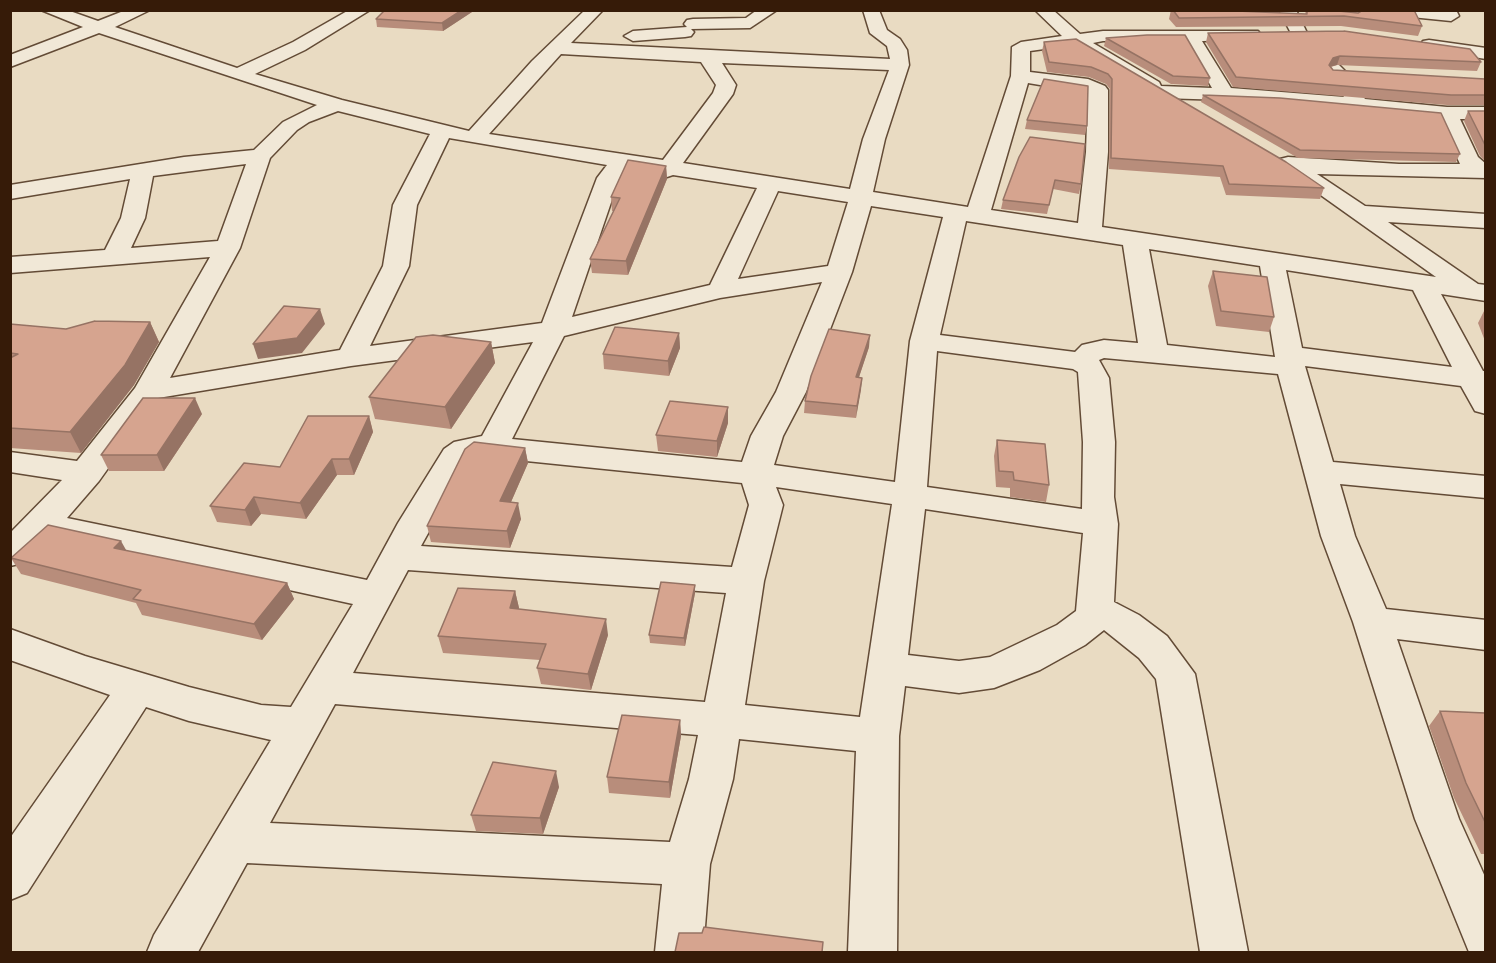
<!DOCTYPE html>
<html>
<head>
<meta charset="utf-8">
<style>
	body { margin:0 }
	#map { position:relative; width:1496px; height:963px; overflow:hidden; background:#e9dbc2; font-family:"Old Standard TT",serif }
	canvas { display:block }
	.frame { position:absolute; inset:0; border:12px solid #361b08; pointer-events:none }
</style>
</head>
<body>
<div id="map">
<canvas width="1496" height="963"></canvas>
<div class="frame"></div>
</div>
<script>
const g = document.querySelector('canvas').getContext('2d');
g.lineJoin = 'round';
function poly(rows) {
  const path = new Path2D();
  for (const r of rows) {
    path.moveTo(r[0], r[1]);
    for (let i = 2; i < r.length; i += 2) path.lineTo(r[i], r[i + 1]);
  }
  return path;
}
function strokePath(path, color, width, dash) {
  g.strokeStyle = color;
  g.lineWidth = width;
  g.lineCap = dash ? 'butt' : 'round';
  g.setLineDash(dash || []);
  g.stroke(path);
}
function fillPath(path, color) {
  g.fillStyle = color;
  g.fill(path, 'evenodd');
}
const minor = poly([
	[41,10,67,10,98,21,126,10,150,10,115,27,237,68,293,42,349,10,370,10,305,50,255,74,342,100,469,131,532,61,585,10,603,10,571,43,890,59,887,46,870,33,863,10,879,10,887,30,900,39,907,50,909,65,885,139,873,192,968,207,1011,76,1012,47,1021,42,1062,36,1035,10,1053,10,1080,34,1103,31,1258,31,1261,35,1252,40,1202,41,1231,88,1344,97,1335,83,1294,39,1279,10,1296,10,1307,33,1350,76,1365,99,1447,107,1486,107,1486,119,1460,119,1478,157,1486,164,1486,178,1317,174,1365,206,1486,214,1486,228,1388,222,1478,284,1486,285,1486,301,1441,294,1483,371,1486,371,1486,414,1475,411,1461,386,1305,366,1333,462,1486,476,1486,498,1340,484,1355,536,1386,609,1486,620,1486,650,1397,639,1459,819,1486,879,1486,952,1469,952,1415,819,1353,622,1321,536,1278,374,1104,358,1099,360,1109,378,1115,442,1114,497,1118,524,1114,602,1139,615,1167,636,1195,674,1248,952,1200,952,1156,679,1139,658,1104,630,1085,645,1040,670,994,688,959,693,905,686,899,736,897,952,848,952,856,751,739,739,733,779,710,864,703,952,655,952,662,884,247,863,198,952,147,952,154,935,271,740,189,721,146,707,27,893,10,900,10,838,110,695,10,660,10,629,85,656,189,687,261,705,291,707,353,604,48,537,23,563,10,566,10,533,62,480,10,472,10,452,77,461,135,388,210,257,10,273,10,257,105,250,121,218,130,179,10,199,10,185,184,157,254,150,283,122,317,105,99,33,10,67,10,55,83,27,41,10],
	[1103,41,1185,41,1212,88,1161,86,1159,82,1093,43,1103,41],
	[1073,45,1161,98,1258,101,1439,118,1460,164,1399,164,1288,157,1280,159,1277,164,1436,277,1102,227,1108,152,1108,90,1105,86,1088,79,1030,72,1030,51,1073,45],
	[561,54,701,62,716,85,713,93,663,160,489,134,561,54],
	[722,63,889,70,863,139,850,189,683,163,733,94,736,85,722,63],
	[1028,83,1088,93,1086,152,1078,223,991,210,1028,83],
	[338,111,430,134,393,205,383,266,340,350,170,378,240,248,270,158,297,130,309,122,338,111],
	[449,138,607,165,597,178,542,323,370,346,409,266,417,205,449,138],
	[246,164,218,241,131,248,145,218,153,176,246,164],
	[628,168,667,177,673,175,757,188,710,285,572,317,619,179,628,168],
	[778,191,848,202,828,266,738,279,778,191],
	[871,206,943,217,910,341,895,482,774,465,783,436,806,392,852,272,871,206],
	[966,221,1123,245,1138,343,1104,340,1082,345,1075,352,940,335,966,221],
	[1149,249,1260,266,1275,357,1167,345,1149,249],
	[1286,270,1413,290,1452,367,1302,348,1286,270],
	[822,282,776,392,751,436,742,462,512,439,564,336,720,298,822,282],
	[533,342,482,436,454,442,444,449,398,523,367,580,67,518,99,481,158,398,351,366,533,342],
	[937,351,1073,369,1078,372,1083,442,1082,509,927,487,937,351],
	[477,456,742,483,749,505,732,567,421,546,467,463,477,456],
	[776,487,892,504,860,717,745,705,764,581,783,505,776,487],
	[925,509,1083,533,1076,611,1057,625,990,657,959,661,908,655,925,509],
	[408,570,726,593,705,702,353,673,408,570],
	[335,704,698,735,689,779,670,842,270,823,335,704],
	[757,10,777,10,750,28,691,29,694,32,691,36,685,37,633,41,624,36,633,31,687,27,684,24,687,20,693,19,746,18,757,10],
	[1393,11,1446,10,1457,12,1459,16,1451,21,1401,16,1393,11],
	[1429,40,1486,48,1486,59,1423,49,1420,45,1423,41,1429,40]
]);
strokePath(minor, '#634b36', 3);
fillPath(minor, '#f1e8d7');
fillPath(poly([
	[475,10,443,31,377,27,376,19],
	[1171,10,1213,10,1305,14,1306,10,1329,10,1358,13,1362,10,1414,10,1422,26,1418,36,1341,26,1176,27,1169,19],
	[1208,33,1481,62,1477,71,1337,65,1331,67,1333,70,1485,79,1485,105,1447,105,1233,87,1206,42],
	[1106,38,1210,78,1208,86,1171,84,1104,46],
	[1076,39,1324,188,1320,199,1226,195,1220,177,1109,169,1110,89,1106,84,1089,77,1047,72,1042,51,1044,42],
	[1203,95,1460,154,1456,162,1298,158,1201,102],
	[1468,111,1485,111,1485,161,1480,156,1464,121],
	[1027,120,1087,126,1085,135,1025,129],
	[1019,157,1081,184,1079,194,1053,189,1047,214,1001,209,1003,200],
	[666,166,667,179,628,275,592,273,590,259,614,211,612,211,611,197],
	[1213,271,1274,317,1269,332,1216,326,1208,286],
	[1485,309,1485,341,1478,323],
	[150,322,159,342,134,385,81,453,10,448,10,324,66,329],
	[679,333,680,348,669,376,604,369,603,354],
	[491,342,495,363,451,429,375,419,369,397],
	[869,347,859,377,862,378,856,418,804,413,805,401],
	[728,407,728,423,717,457,658,451,656,435],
	[202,414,164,471,109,471,101,455],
	[369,416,373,432,354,475,337,475,306,519,261,514,251,526,217,522,210,506,280,467],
	[997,440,1049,485,1046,502,1010,497,1010,488,996,487,994,456],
	[525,448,528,463,511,502,521,519,510,548,431,542,427,526],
	[126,551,287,583,294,599,262,640,142,615,136,603,21,574,11,558],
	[695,585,695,593,685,646,650,643,649,635],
	[515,591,519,608,518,609,608,635,591,690,541,684,537,668,540,660,443,653,438,636],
	[1440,711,1485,713,1485,854,1481,854,1454,798,1429,726],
	[680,720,681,736,670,798,609,793,607,777],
	[559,787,543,834,476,831,471,815]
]), '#b88d7b');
fillPath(poly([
	[462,10,475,10,443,31,442,23],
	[1340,56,1337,65,1329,67,1329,65,1333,58],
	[666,166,667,179,628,275,626,261],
	[320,309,325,324,302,353,258,359,253,344],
	[150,322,159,342,134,385,81,453,70,432],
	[679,333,680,348,669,376,668,361],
	[870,335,869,347,855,389,856,377],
	[491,342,495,363,451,429,445,407],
	[862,378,861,390,856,418,857,406],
	[195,398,202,414,164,471,157,455],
	[728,407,728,423,717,457,717,441],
	[369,416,373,432,354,475,349,459],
	[525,448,528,463,504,518,500,501],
	[332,459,337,475,306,519,300,503],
	[254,497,261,514,251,526,245,510],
	[518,503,521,519,510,548,507,531],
	[121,541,130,557,114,548],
	[287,583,294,599,262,640,254,624],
	[695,585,695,593,685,646,684,638],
	[515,591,519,608,513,625,510,608],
	[606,619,608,635,591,690,588,674],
	[680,720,681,736,670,798,669,782],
	[556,771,559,787,543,834,540,818]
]), '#967364');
const building = poly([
	[385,10,462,10,442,23,376,19,385,10],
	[1173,10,1213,10,1307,14,1307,10,1329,10,1358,13,1363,10,1414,10,1422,26,1344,16,1179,18,1173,10],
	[1344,31,1470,49,1481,62,1340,56,1333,58,1329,65,1333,70,1485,79,1485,95,1451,95,1236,77,1208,33,1344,31],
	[1147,35,1185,35,1210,78,1173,76,1106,38,1147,35],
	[1076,39,1286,162,1324,188,1229,184,1223,166,1111,158,1112,79,1108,74,1091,67,1049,62,1044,42,1076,39],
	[1044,79,1088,86,1087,126,1027,120,1044,79],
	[1203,95,1280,98,1441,113,1460,154,1300,150,1203,95],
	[1468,111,1485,111,1485,146,1485,145,1468,111],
	[1030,137,1085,144,1081,184,1055,180,1049,205,1003,200,1019,157,1030,137],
	[628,160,666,166,626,261,590,259,620,198,611,197,628,160],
	[1213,271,1267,277,1274,317,1221,311,1213,271],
	[284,306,320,309,297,338,253,344,284,306],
	[95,321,150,322,125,365,70,432,10,428,10,358,18,354,10,353,10,324,66,329,95,321],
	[615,327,679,333,668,361,603,354,615,327],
	[829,329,870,335,856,377,862,378,857,406,805,401,811,376,829,329],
	[433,335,491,342,445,407,369,397,416,337,433,335],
	[143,398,195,398,157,455,101,455,143,398],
	[670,401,728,407,717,441,656,435,670,401],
	[308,416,369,416,349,459,332,459,300,503,254,497,245,510,210,506,244,463,280,467,308,416],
	[997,440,1045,444,1049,485,1014,480,1013,472,999,471,997,440],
	[474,442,525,448,500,501,518,503,507,531,427,526,465,449,474,442],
	[48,525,121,541,114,548,287,583,254,624,133,599,141,590,11,558,48,525],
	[661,582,695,585,684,638,649,635,661,582],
	[458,588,515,591,510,608,606,619,588,674,537,668,546,644,438,636,458,588],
	[1440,711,1485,713,1485,822,1466,783,1440,711],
	[622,715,680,720,669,782,607,777,622,715],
	[493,762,556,771,540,818,471,815,493,762],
	[704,927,823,942,822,952,675,952,679,933,702,933,704,927]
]);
fillPath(building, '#d6a48f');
strokePath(building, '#967364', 1.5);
</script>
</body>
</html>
